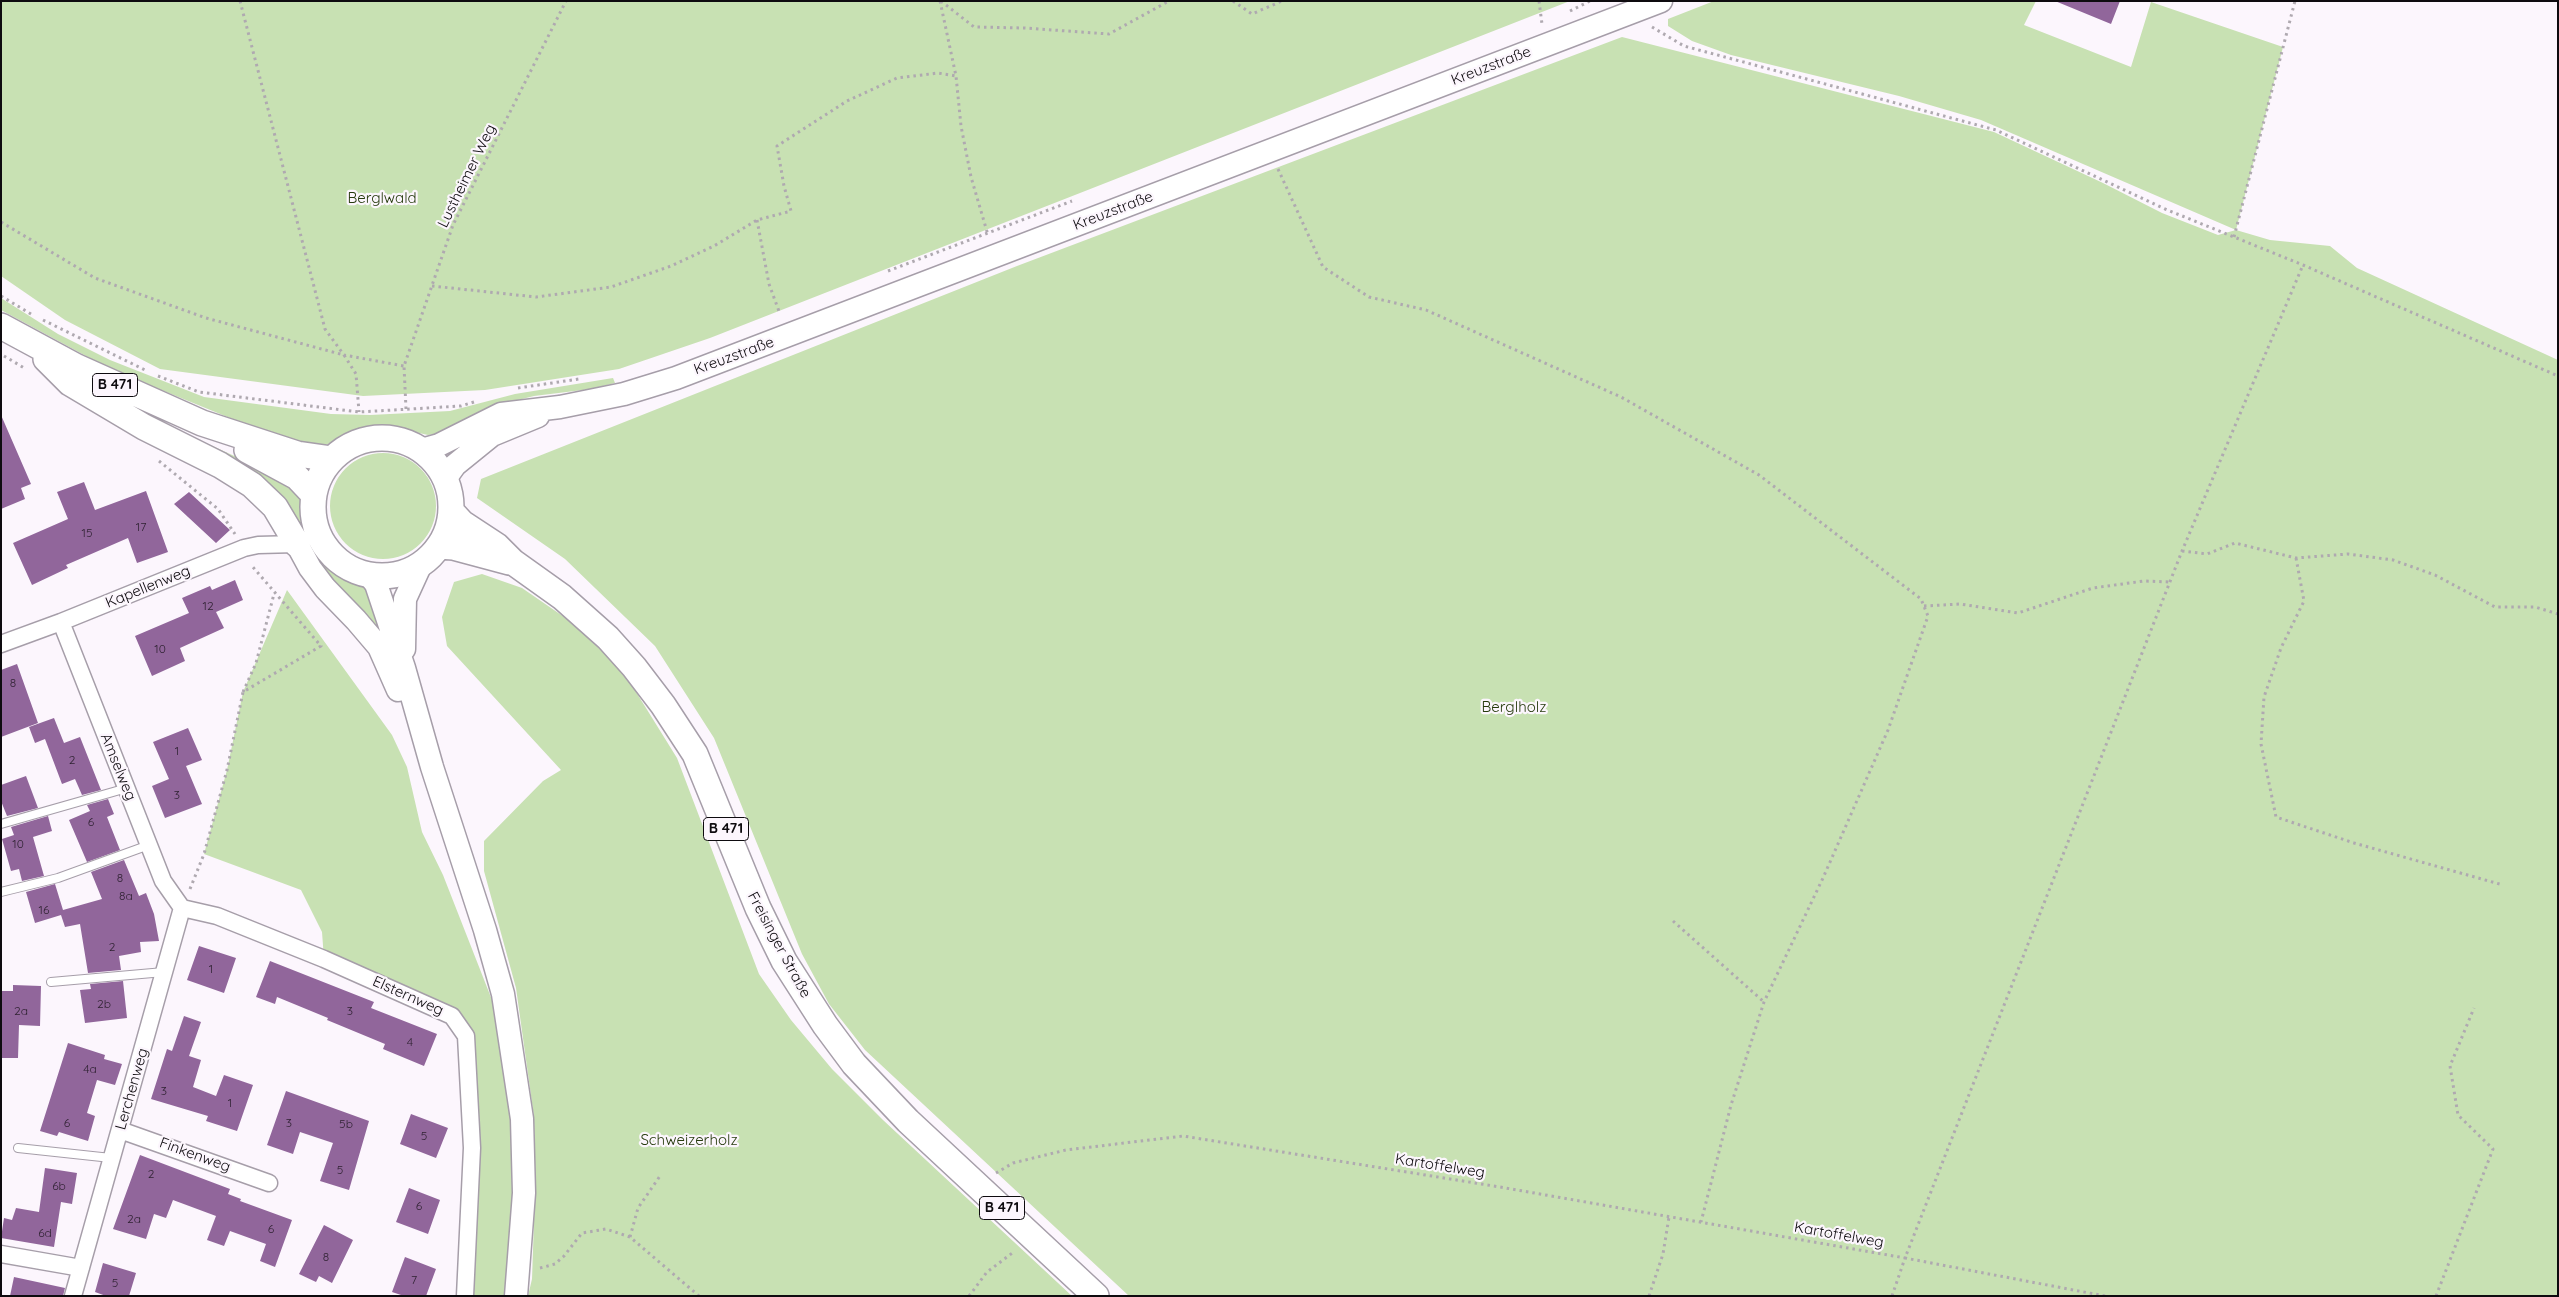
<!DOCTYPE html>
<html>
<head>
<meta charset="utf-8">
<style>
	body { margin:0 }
	#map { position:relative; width:2559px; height:1297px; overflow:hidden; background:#fcf6fd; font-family:Quicksand,sans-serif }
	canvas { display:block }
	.frame { position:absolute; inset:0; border:2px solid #0e0b0f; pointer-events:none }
</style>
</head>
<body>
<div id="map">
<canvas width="2559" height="1297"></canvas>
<div class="frame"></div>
</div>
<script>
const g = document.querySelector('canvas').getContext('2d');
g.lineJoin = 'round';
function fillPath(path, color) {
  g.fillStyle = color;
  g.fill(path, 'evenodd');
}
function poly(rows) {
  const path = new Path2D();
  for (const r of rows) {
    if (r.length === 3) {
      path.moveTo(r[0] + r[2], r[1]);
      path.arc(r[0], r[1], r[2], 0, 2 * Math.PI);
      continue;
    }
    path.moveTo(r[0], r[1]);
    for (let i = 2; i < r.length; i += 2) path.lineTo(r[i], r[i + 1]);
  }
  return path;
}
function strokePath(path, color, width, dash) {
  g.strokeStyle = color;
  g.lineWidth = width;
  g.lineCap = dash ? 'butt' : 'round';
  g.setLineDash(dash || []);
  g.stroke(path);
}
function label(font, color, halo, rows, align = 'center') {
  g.font = font + ' Quicksand,sans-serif';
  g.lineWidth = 4.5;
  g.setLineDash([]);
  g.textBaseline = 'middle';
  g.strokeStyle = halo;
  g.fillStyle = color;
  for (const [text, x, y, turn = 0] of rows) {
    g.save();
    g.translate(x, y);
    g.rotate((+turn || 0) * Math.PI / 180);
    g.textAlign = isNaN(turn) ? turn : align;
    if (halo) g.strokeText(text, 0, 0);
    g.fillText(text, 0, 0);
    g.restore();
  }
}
fillPath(poly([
	[1,1,1570,1,710,338,619,369,485,390,363,396,160,369,65,320,1,276],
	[1714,1,2036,1,2024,25,2131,67,2151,2,2283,47,2236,230,2270,240,2330,246,2357,268,2558,360,2558,1296,1129,1296,865,1050,829,1004,802,954,714,738,655,646,565,559,477,498,481,479,1017,266,1622,37,1994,132,2103,183,2162,213,2218,235,2236,230,1981,120,1899,96,1731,55,1692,41,1668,26,1668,19],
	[1,298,58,334,110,360,204,397,331,414,370,415,450,411,515,394,613,378,615,383,591,389,534,396,506,403,442,433,428,435,388,426,365,428,321,447,296,445,110,369,1,310],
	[152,418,282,478,300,496,310,534,329,563,359,582,367,591,380,631,333,585,303,540],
	[383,506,53],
	[482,574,522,588,570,621,623,671,677,758,759,974,791,1020,832,1069,883,1120,1072,1296,528,1296,532,1279,535,1192,534,1117,516,988,484,871,484,841,543,781,561,770,447,646,442,617,454,582],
	[287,590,392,735,407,767,422,832,443,875,492,1000,511,1116,512,1196,509,1272,506,1296,465,1296,466,1036,452,1016,324,959,322,932,301,890,204,854,227,770,243,692]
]), '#c8e1b3');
fillPath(poly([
	[2055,1,2120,1,2111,24],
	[1,415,31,484,21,488,25,499,1,509],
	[84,482,95,510,146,491,168,552,137,563,128,538,66,565,68,568,32,585,13,543,68,519,57,492],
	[189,492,230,530,216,543,174,504],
	[235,580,243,600,216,612,224,628,180,648,185,661,152,676,135,636,189,613,182,598,210,586,212,590],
	[17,664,38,723,1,737,1,670],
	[54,718,64,743,80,737,101,790,82,795,75,779,62,784,45,739,35,743,29,727],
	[188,728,202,760,186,766,202,804,165,818,152,786,169,779,153,742],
	[26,776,38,808,7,816,1,801,1,785],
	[108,799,114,814,107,817,120,850,87,862,69,820,90,811,87,805],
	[48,816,52,831,33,837,44,876,22,881,19,869,11,871,2,839,14,835,11,827],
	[124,860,139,896,146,893,154,914,159,941,140,942,141,952,119,956,121,970,88,973,80,924,65,927,61,915,35,923,26,892,55,884,63,910,102,899,91,872],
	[199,946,236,958,224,993,187,980],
	[270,961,374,1002,371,1008,437,1034,424,1066,383,1049,385,1044,327,1020,328,1018,277,997,275,1004,256,997],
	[123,981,127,1018,85,1023,80,990,91,989,90,984],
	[13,985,41,986,40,1026,19,1025,18,1058,1,1058,1,991,13,991],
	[184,1016,201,1022,189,1056,201,1060,193,1087,216,1096,224,1075,253,1085,237,1131,206,1121,208,1116,151,1099,167,1049,172,1051],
	[68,1043,105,1055,104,1059,122,1064,115,1085,97,1080,87,1113,95,1116,88,1141,59,1132,57,1136,40,1131],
	[286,1091,369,1121,349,1190,320,1181,333,1143,300,1132,293,1154,267,1145],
	[411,1114,448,1128,436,1158,400,1144],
	[140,1155,230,1189,228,1194,241,1199,240,1201,292,1220,275,1267,260,1261,266,1244,230,1231,224,1246,207,1240,216,1216,173,1200,166,1218,154,1214,146,1239,113,1229],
	[45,1168,77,1173,72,1204,61,1202,54,1247,1,1238,4,1218,12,1220,16,1208,39,1212],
	[409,1188,440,1200,428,1234,396,1222],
	[324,1225,353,1240,332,1283,319,1276,316,1282,299,1274],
	[405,1257,436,1269,426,1296,404,1296,392,1292],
	[103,1263,136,1273,129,1296,106,1296,95,1292],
	[14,1277,65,1288,63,1296,10,1296]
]), '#91669b');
const lane = poly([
	[1,824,127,788],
	[1,892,58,878,149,845],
	[51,982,164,972],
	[18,1148,111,1158]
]);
const street = poly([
	[61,622,163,881,182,908],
	[1,644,61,622,244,548,258,545,297,544],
	[182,908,217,916,324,959,452,1016,466,1036,472,1148,465,1296],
	[120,1130,269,1183],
	[1,1254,81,1268],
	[73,1296,182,908]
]);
const secondary = poly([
	[421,450,439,445,501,414,560,407,624,394,676,378,1661,1],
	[445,479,455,465,492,435,538,416],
	[297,544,310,568,325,588,356,620,379,647,398,690],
	[369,575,376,584,404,668,432,767,485,930,503,994,522,1119,524,1193,516,1296],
	[404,649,405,599,421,564]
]);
const primary = poly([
	[1,326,77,367,202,423,297,454,332,459],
	[46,359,70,383,144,427,220,465,252,485,275,507,297,544],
	[382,507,69],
	[247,450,297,477,314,495],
	[451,511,462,523,497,546,513,562,562,597,608,638,634,667,663,705,695,754,758,908,784,961,825,1025,854,1064,908,1121,1096,1296],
	[439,546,453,547,509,562]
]);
strokePath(lane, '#a69ea9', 10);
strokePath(street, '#a69ea9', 19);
strokePath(secondary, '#a69ea9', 25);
strokePath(primary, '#a69ea9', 28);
strokePath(poly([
	[240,1,325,329,344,355,404,366],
	[940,1,956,76,961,126,971,177,988,235],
	[941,1,974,27,1025,28,1109,34,1169,1],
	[1233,1,1252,14,1282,1],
	[1539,1,1542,24],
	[1570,11,1590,1],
	[1652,27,1684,46,1996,130,2165,209,2303,265,2558,376],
	[1278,169,1323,267,1369,297,1426,310,1621,397,1759,475,1921,599,1928,616,1888,730,1823,878,1764,1002,1731,1105,1701,1222],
	[757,220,769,284,780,314],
	[1,222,95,278,206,318,344,355,356,374,359,412],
	[2234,237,2295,1],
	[888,271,1072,201],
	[432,286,536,297,611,287,671,266,714,246,757,220,791,211,784,186,777,146,847,101,897,78,938,73,956,76],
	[1,296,31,314],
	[43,320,145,370],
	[4,356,26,369],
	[158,376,199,392,359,412,461,406,474,402],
	[518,388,579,379],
	[406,409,404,366,453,225,566,1],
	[159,461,218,509,235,534],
	[2182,551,2207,554,2235,543,2296,558,2348,554,2393,560,2435,575,2495,607,2535,607,2558,614],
	[2296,558,2304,601,2281,648,2264,697,2261,744,2276,817,2354,843,2503,885],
	[1924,606,1960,604,2018,613,2093,588,2144,581,2171,582],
	[243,692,256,663,274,594],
	[190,889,204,854,227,770,243,692,321,646,252,566],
	[1673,921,1764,1002],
	[996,1173,1013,1163,1066,1150,1183,1136,1500,1187,1905,1258,1892,1296],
	[630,1237,638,1208,660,1176],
	[540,1268,555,1264,564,1256,582,1233,606,1229,630,1237,699,1296],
	[969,1296,987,1272,1015,1251],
	[1649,1296,1663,1254,1669,1217],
	[2105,1296,1905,1258,2182,551,2303,265],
	[2436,1296,2493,1149,2458,1115,2450,1066,2474,1008]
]), '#afa9b0', 3, [2.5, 4]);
strokePath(lane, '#fff', 8);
strokePath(street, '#fff', 16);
strokePath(secondary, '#fff', 22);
strokePath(primary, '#fff', 25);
label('12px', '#2f2232', null, [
	["17",141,527],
	["15",87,533],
	["12",208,606],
	["10",160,649],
	["8",13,683],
	["1",177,751],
	["2",72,760],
	["3",177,795],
	["6",91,822],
	["10",18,844],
	["8",120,878],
	["8a",126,896],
	["16",44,910],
	["2",112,947],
	["1",211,969],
	["2b",104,1004],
	["2a",21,1011],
	["3",350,1011],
	["4",410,1042],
	["4a",90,1069],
	["3",164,1091],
	["1",230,1103],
	["6",67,1123],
	["3",289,1123],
	["5b",346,1124],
	["5",424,1136],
	["5",340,1170],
	["2",151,1174],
	["6b",59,1186],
	["6",419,1206],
	["2a",134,1219],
	["6",271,1229],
	["6d",45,1233],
	["8",326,1257],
	["7",414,1280],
	["5",115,1283]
]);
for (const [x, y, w] of [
	[115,385,45],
	[726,829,45],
	[1002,1208,45]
]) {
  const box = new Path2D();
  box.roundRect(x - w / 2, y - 11.5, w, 23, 4);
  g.fillStyle = '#fcf6fd';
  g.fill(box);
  strokePath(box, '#0e0b0f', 1);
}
label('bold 14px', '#0e0b0f', null, [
	["B 471",115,385],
	["B 471",726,829],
	["B 471",1002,1208]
]);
label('15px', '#0e0b0f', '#fcf6fd', [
	["Kreuzstraße",1491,66,-21],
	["Lustheimer Weg",467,176,-64],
	["Kreuzstraße",1113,211,-21],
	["Kreuzstraße",734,356,-20],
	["Kapellenweg",148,587,-22],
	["Amselweg",118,767,68],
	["Freisinger Straße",779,945,62],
	["Elsternweg",408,996,24],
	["Lerchenweg",132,1089,-74],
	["Finkenweg",195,1155,20],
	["Kartoffelweg",1440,1166,9],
	["Kartoffelweg",1839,1235,10]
]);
label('15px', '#263b0d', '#fcf6fd', [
	["Berglwald",382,198],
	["Berglholz",1514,707],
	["Schweizerholz",689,1140]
]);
</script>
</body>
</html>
